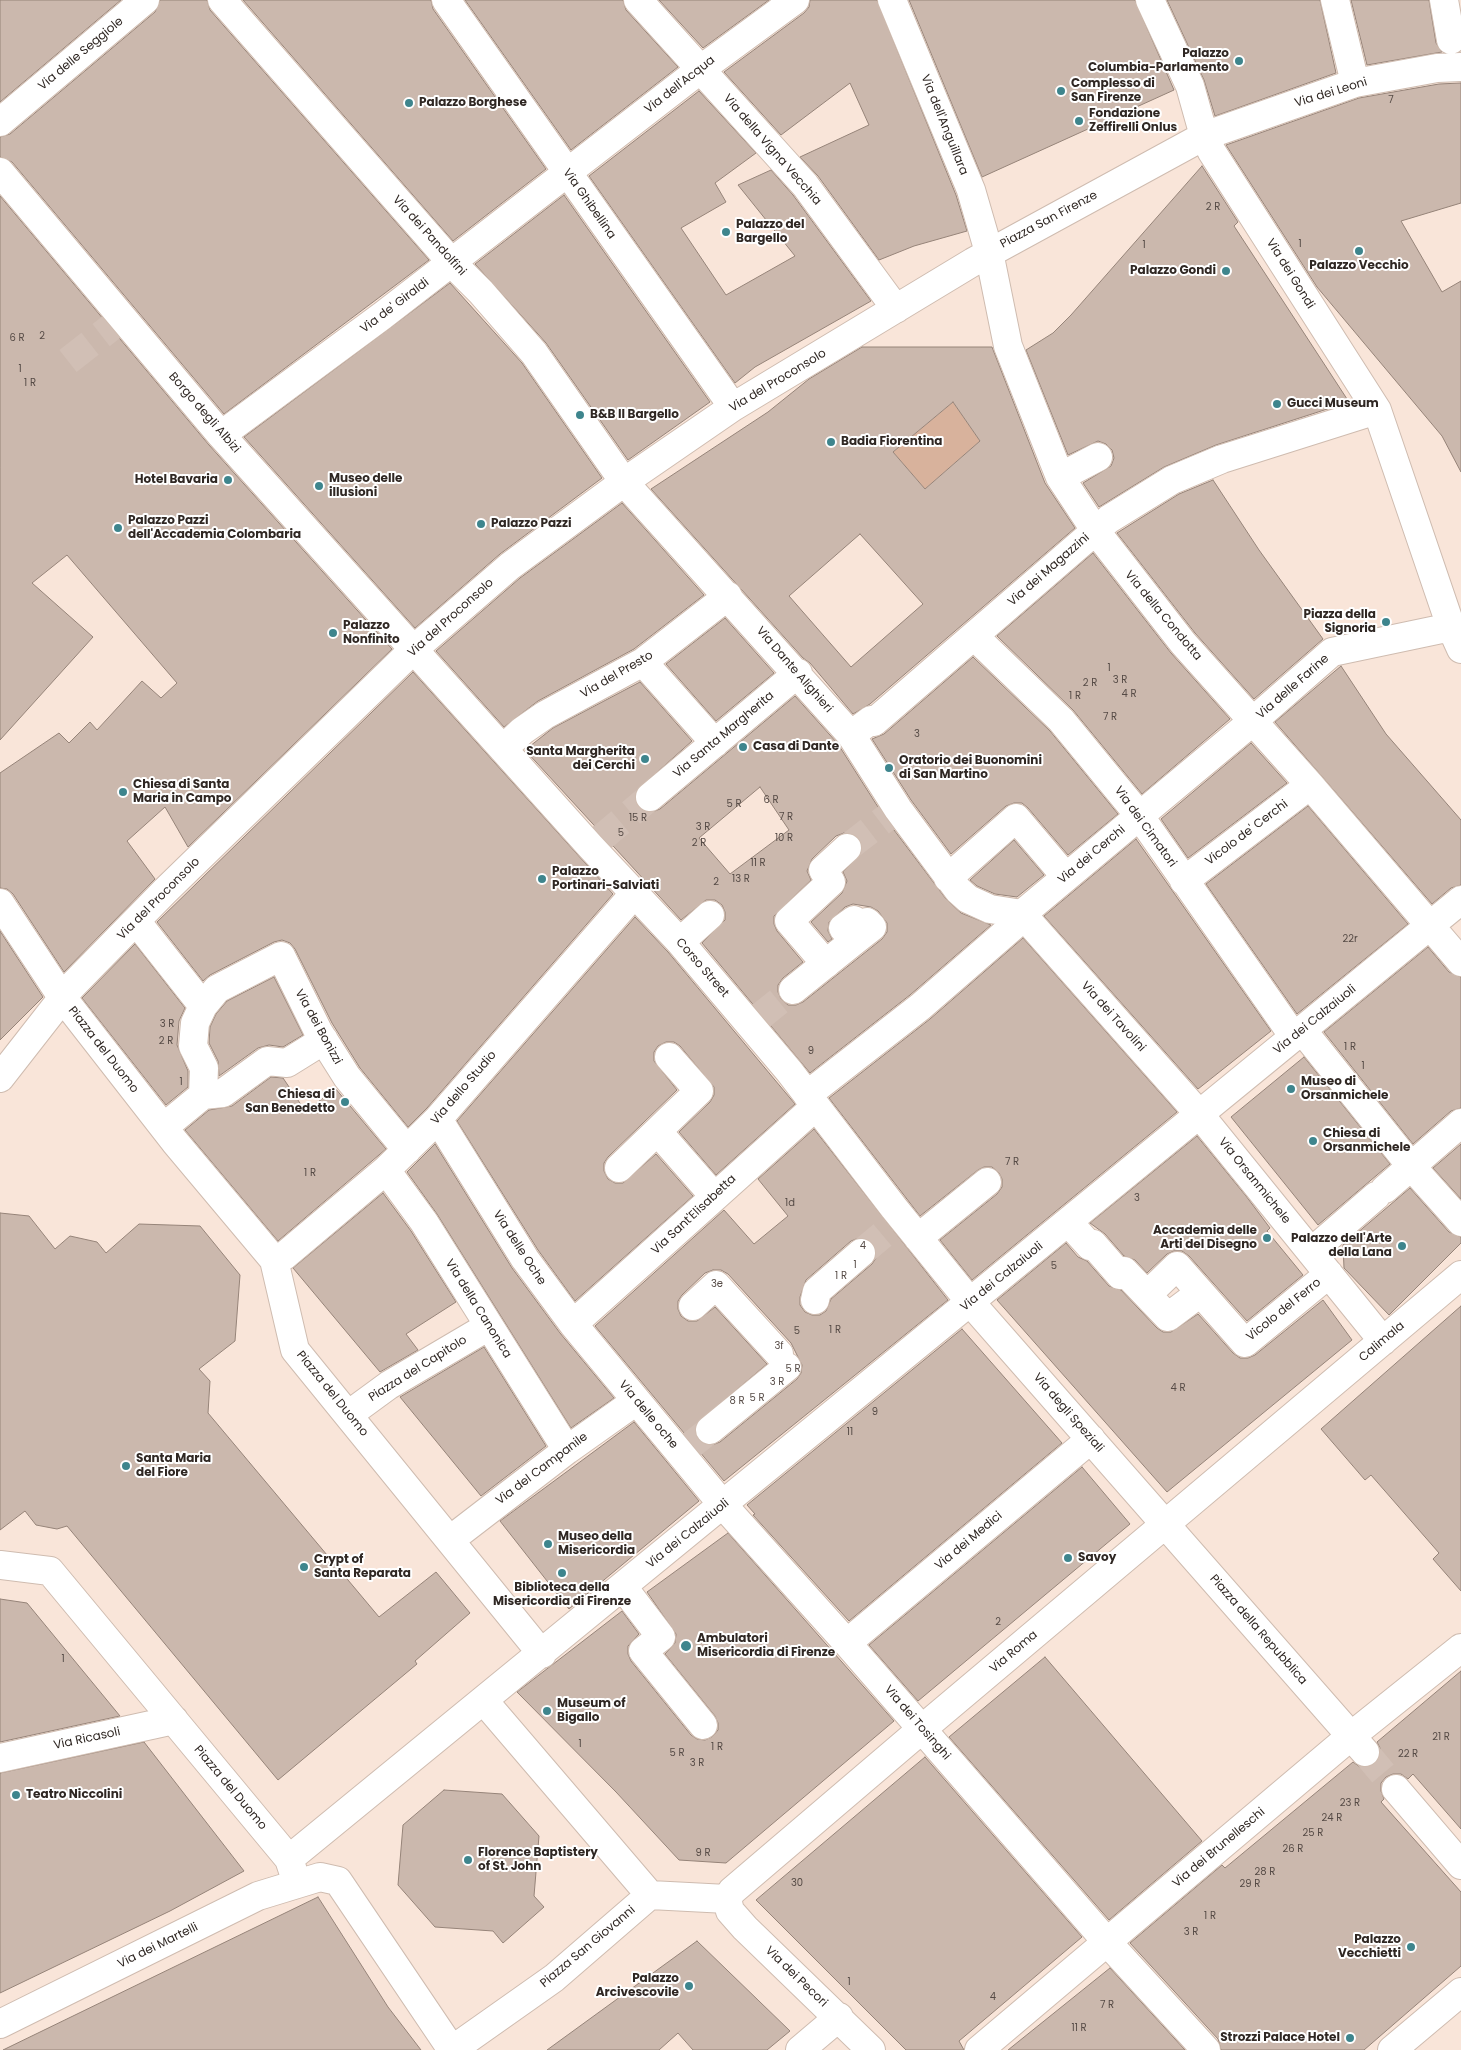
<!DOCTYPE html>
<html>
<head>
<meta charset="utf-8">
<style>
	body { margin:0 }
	canvas { display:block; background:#f9e5d9 }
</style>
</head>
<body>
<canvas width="1461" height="2050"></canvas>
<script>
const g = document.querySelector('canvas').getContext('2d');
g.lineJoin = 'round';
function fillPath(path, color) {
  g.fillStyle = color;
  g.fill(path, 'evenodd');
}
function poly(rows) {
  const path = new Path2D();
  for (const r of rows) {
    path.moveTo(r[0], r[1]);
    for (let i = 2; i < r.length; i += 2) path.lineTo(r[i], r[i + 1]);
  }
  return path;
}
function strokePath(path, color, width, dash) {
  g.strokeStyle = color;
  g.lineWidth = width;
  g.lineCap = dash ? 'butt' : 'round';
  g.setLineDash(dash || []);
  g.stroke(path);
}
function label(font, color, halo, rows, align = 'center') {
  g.font = font + ' Poppins,sans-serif';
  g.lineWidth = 4;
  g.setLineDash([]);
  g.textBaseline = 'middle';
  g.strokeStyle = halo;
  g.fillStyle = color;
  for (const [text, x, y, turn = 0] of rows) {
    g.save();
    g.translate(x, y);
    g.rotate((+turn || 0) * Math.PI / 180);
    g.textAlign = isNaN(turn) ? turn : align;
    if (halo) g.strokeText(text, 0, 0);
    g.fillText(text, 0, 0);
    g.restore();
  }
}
fillPath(poly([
	[953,402,980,441,925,489,893,452]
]), '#d8b29c');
const building = poly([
	[0,0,121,0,0,102,0,0],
	[160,0,207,0,210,10,429,260,224,414,12,162,0,157,0,137,10,134,155,12,160,0],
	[243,0,431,0,433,9,546,169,453,241,243,0],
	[465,0,623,0,626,10,678,67,571,150,465,0],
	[659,0,769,0,703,48,659,0],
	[810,0,877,0,956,195,967,231,914,246,879,260,818,176,800,157,869,125,850,83,781,135,724,72,804,13,809,7,810,0],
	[909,0,1135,0,1174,90,982,177,909,0],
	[1167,0,1320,0,1336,73,1215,116,1204,80,1167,0],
	[1351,0,1429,0,1436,43,1442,52,1367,65,1351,0],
	[1461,83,1461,203,1401,221,1442,292,1461,281,1461,472,1442,436,1317,287,1226,145,1359,98,1439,84,1461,83],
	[699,91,756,153,715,183,726,202,681,228,726,295,795,256,738,185,771,170,793,195,871,301,755,367,735,383,589,176,699,91],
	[1202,166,1238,222,1234,226,1349,402,1216,445,1164,467,1099,507,1083,483,1111,466,1114,458,1112,450,1106,444,1098,441,1068,455,1026,350,1053,333,1071,315,1202,166],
	[564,195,710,402,628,460,546,343,475,264,564,195],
	[0,196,209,445,392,649,188,847,165,807,127,841,155,879,64,972,13,894,7,889,0,888,0,773,59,733,69,743,90,722,97,730,142,681,161,698,177,683,67,555,32,583,93,637,0,740,0,196],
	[450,283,522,363,602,478,500,554,415,628,244,437,450,283],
	[862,347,992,347,1045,483,1075,528,870,704,853,714,810,663,803,658,651,489,768,412,809,379,862,347],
	[953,402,980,441,925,489,893,452,953,402],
	[860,534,923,604,851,667,789,596,860,534],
	[1213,480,1259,550,1323,639,1254,699,1195,633,1117,533,1179,494,1213,480],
	[622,503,704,595,634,649,538,701,504,727,436,651,520,578,622,503],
	[1093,553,1171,653,1230,719,1142,794,1073,710,997,636,1093,553],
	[725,618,774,673,716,721,666,664,725,618],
	[973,657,1050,731,1118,814,1068,855,1028,808,1022,803,1014,803,1006,806,951,854,911,800,872,739,884,734,973,657],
	[1341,666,1386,734,1461,820,1461,885,1451,888,1432,904,1275,722,1341,666],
	[413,672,613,894,427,1108,408,1127,360,1068,332,1023,295,949,290,943,282,940,274,942,210,975,203,981,157,922,413,672],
	[640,682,692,741,636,791,635,800,638,807,644,811,652,812,660,809,795,696,838,744,885,818,946,899,961,913,991,925,910,995,810,1073,702,943,725,920,725,912,722,905,715,900,706,900,681,920,525,750,553,728,640,682],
	[760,787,789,830,730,874,699,838,760,787],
	[844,833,852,833,859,838,862,845,862,853,843,872,847,881,842,893,811,922,828,942,832,939,828,931,829,922,845,907,853,904,871,907,878,911,887,923,887,932,882,939,803,1002,796,1005,788,1005,781,999,778,992,778,985,783,978,803,962,777,931,774,924,774,916,811,880,807,871,812,859,836,836,844,833],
	[1251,743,1287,783,1188,858,1161,819,1251,743],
	[1308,806,1408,924,1297,1014,1206,884,1308,806],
	[1136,839,1271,1031,1198,1089,1044,916,1136,839],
	[1014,840,1044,875,1017,897,995,894,977,886,970,880,1014,840],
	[635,917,668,952,795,1104,716,1175,679,1132,710,1102,714,1095,714,1087,680,1046,674,1042,666,1042,658,1046,654,1052,654,1061,677,1090,608,1157,604,1163,604,1171,608,1179,615,1183,623,1183,656,1154,693,1196,575,1301,538,1250,457,1121,635,917],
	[0,931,43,997,0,1040,0,931],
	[1023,938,1177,1112,972,1280,940,1240,997,1194,1002,1187,1002,1179,999,1173,992,1167,984,1167,978,1170,920,1216,829,1098,930,1019,1023,938],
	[135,944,185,1008,179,1021,177,1045,188,1071,188,1087,166,1105,82,998,135,944],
	[1428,947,1449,972,1461,977,1461,1108,1451,1111,1413,1144,1324,1032,1428,947],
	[274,977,303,1035,283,1047,269,1045,258,1048,219,1076,218,1061,209,1043,210,1027,216,1014,227,1001,274,977],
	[1304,1057,1390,1164,1318,1225,1231,1117,1304,1057],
	[271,1077,283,1078,306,1112,335,1088,386,1149,278,1241,185,1130,209,1110,232,1106,271,1077],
	[814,1129,948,1300,724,1481,595,1326,724,1210,754,1244,788,1216,758,1179,814,1129],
	[859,1238,867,1238,873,1243,876,1251,876,1258,872,1264,831,1299,826,1311,820,1315,812,1315,805,1312,800,1305,800,1297,806,1280,851,1241,859,1238],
	[713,1270,721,1270,728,1274,791,1343,802,1365,801,1373,797,1379,720,1442,712,1445,704,1444,698,1439,695,1432,696,1424,767,1364,715,1307,697,1321,688,1321,681,1316,678,1309,678,1301,682,1295,705,1273,713,1270],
	[1197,1136,1246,1196,1270,1228,1267,1231,1303,1275,1247,1321,1189,1256,1182,1251,1174,1251,1167,1254,1147,1273,1135,1260,1124,1256,1105,1234,1090,1223,1197,1136],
	[435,1144,512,1268,560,1333,614,1398,571,1428,437,1214,407,1172,435,1144],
	[1461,1144,1461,1199,1433,1168,1461,1144],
	[1410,1188,1449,1232,1461,1237,1461,1243,1389,1315,1344,1268,1343,1245,1410,1188],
	[383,1193,411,1231,456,1302,406,1334,418,1350,380,1372,293,1268,383,1193],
	[0,1213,29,1216,55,1249,70,1236,97,1242,106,1253,139,1224,200,1226,240,1275,235,1341,199,1369,210,1381,208,1413,379,1617,436,1572,470,1613,415,1661,417,1664,278,1780,67,1526,57,1529,36,1525,25,1511,0,1530,0,1213],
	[1066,1243,1078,1257,1087,1261,1109,1286,1121,1290,1157,1328,1163,1332,1171,1332,1198,1314,1233,1353,1240,1358,1248,1358,1255,1355,1323,1300,1352,1340,1167,1492,997,1300,1066,1243],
	[1461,1306,1461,1591,1433,1559,1439,1553,1371,1475,1365,1480,1321,1429,1461,1306],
	[962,1329,1062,1443,849,1621,753,1515,755,1514,747,1505,962,1329],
	[484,1347,546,1446,481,1496,400,1397,484,1347],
	[634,1422,699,1501,569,1609,500,1521,634,1422],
	[1082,1467,1130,1524,918,1701,869,1645,1082,1467],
	[728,1533,894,1721,726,1863,679,1860,616,1792,517,1692,622,1611,639,1634,628,1646,628,1654,631,1661,691,1735,697,1739,705,1740,712,1737,718,1730,718,1723,715,1716,665,1654,675,1643,676,1634,647,1592,728,1533],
	[0,1599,27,1603,120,1716,0,1742,0,1599],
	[1045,1657,1202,1841,1109,1920,949,1737,1045,1657],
	[1461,1671,1461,1829,1413,1774,1408,1779,1401,1774,1393,1774,1386,1777,1381,1783,1381,1791,1384,1799,1381,1802,1461,1892,1461,1966,1364,2050,1221,2050,1218,2039,1130,1943,1222,1865,1225,1868,1353,1762,1360,1767,1369,1767,1375,1764,1380,1757,1380,1748,1377,1742,1461,1671],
	[144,1742,244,1871,170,1911,0,1993,0,1773,144,1742],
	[925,1757,1082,1937,959,2041,964,2050,906,2050,756,1900,925,1757],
	[444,1790,502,1794,539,1836,534,1896,544,1907,503,1943,493,1931,435,1927,398,1885,403,1825,444,1790],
	[318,1897,388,2007,421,2050,3,2050,318,1897],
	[697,1941,790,2031,767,2050,693,2050,678,2033,659,2050,547,2050,697,1941],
	[1110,1968,1185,2050,1008,2050,1110,1968]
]);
fillPath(building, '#cbb8ad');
strokePath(building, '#968479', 1);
strokePath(poly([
	[68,361,123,318],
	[599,840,650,797],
	[847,848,898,809],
	[757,1019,793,990],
	[861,1253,898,1222],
	[686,1449,710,1430],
	[1365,1752,1396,1789]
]), '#d1bfb5', 28, [28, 14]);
const minor = poly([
	[222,0,452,263,481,292,534,353,624,482,851,735,898,809,958,890,968,899,990,909,1022,914,1200,1115,1383,1341],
	[446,0,733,407],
	[638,0,805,185,896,309],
	[892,0,971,190,989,252,1008,346,1060,477,1095,530,1183,643,1310,785,1461,962],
	[1150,0,1190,86,1204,136,1212,152,1377,410,1451,627,1461,649],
	[1335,0,1355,83],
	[1444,0,1451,40],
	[0,122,145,0],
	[0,172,221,435,590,846,680,942,789,1071,894,1208,971,1303,1365,1752],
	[221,435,382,316,701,69,795,0],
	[1060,477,1098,457],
	[974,636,1061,720,1139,815,1294,1037],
	[643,662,715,743],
	[851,735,871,720,874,722,1109,519,1172,480,1222,459,1377,410],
	[503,749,522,731,545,715,643,662,728,596],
	[650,797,798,673],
	[948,878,1016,818,1066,877],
	[1184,881,1310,785],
	[0,903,62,997,175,1142,274,1260,295,1350,542,1654],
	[136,921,203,1006,195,1023,193,1046,204,1068,203,1095,164,1127],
	[680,942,710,915],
	[826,964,789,921,831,882,823,870,847,848],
	[793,990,854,941,872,927,867,922,860,928,854,920,843,928,854,941],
	[203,1006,217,989,281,956,318,1031,347,1077,407,1150],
	[1302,1030,1411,1166,1461,1222],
	[0,1078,71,987,165,891,414,649,510,566,624,482,733,407,973,262,1204,136,1355,83,1437,68,1461,67],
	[203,1095,223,1093,267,1061,287,1063,324,1040],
	[807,1095,920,1007,1018,922,1022,914,1253,721,1332,652,1451,627],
	[438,1119,525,1259,573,1324,723,1505,847,1643,1107,1942,1206,2050],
	[658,1132,714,1196],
	[619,1168,699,1091,669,1057],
	[386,1170,424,1222,567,1450],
	[1385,1189,1461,1123],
	[1069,1223,1090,1246,1093,1244,1120,1275,1124,1271,1147,1295],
	[918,1238,987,1182],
	[1311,1252,1376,1196],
	[274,1260,284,1256,386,1170,438,1119,634,894],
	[1200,1293,1168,1317,1147,1295,1177,1266,1245,1343,1329,1274],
	[815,1300,817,1291,861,1253],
	[693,1306,716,1285,779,1354],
	[573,1324,816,1106],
	[348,1415,389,1385,489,1326],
	[710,1430,787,1367],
	[450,1540,567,1450,636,1401],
	[0,1565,50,1571,289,1859,295,1877],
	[623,1587,661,1637,643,1651,703,1725],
	[847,1643,1091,1439],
	[484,1701,650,1895],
	[0,1758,174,1720],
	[1396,1789,1461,1865],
	[289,1859,1461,900],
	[727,1899,732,1891,922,1729,1461,1275],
	[727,1899,730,1911,745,1928,871,2050],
	[0,2024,258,1896,320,1877,338,1881,452,2050],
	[452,2050,554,1978,650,1895,727,1899],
	[800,2050,839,2017],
	[979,2050,1351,1736,1461,1648],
	[1392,2050,1461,1992]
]);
strokePath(minor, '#cfbcb0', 30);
strokePath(minor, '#fff', 28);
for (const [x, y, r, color] of [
	[1239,61,5,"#3e858d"],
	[1061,91,5,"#3e858d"],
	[409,103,5,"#3e858d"],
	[1079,121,5,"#3e858d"],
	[726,232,5,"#3e858d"],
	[1359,251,5,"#3e858d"],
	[1226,271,5,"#3e858d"],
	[1277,404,5,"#3e858d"],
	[580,415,5,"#3e858d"],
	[831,442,5,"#3e858d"],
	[228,480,5,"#3e858d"],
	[319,486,5,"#3e858d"],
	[481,524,5,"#3e858d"],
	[118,528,5,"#3e858d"],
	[1386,622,5,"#3e858d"],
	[333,633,5,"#3e858d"],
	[743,747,5,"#3e858d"],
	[645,759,5,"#3e858d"],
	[889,768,5,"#3e858d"],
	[123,792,5,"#3e858d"],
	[542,879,5,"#3e858d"],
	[1291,1089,5,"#3e858d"],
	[345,1102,5,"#3e858d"],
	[1313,1141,5,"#3e858d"],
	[1267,1238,5,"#3e858d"],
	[1402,1246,5,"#3e858d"],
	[126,1466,5,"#3e858d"],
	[548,1544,5,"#3e858d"],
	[1068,1558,5,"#3e858d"],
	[304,1567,5,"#3e858d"],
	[562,1573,5,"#3e858d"],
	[686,1646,6,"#3e858d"],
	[547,1711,5,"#3e858d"],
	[16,1795,5,"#3e858d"],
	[468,1860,5,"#3e858d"],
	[1411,1947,5,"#3e858d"],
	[689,1986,5,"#3e858d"],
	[1350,2038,5,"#3e858d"]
]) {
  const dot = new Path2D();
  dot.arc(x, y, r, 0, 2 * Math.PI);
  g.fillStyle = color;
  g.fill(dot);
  strokePath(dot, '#fff', 2);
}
label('10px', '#564b46', null, [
	["7",1391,100],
	["2 R",1213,207],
	["1",1300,244],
	["1",1144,245],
	["2",42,336],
	["6 R",17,338],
	["1",20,369],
	["1 R",30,383],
	["1",1109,668],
	["3 R",1120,680],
	["2 R",1090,683],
	["4 R",1129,694],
	["1 R",1075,696],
	["7 R",1110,717],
	["3",917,734],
	["6 R",771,800],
	["5 R",734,804],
	["7 R",786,817],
	["15 R",638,818],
	["3 R",703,827],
	["5",621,833],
	["10 R",784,838],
	["2 R",699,843],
	["11 R",758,863],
	["13 R",741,879],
	["2",716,882],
	["22r",1350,939],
	["3 R",167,1024],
	["2 R",166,1041],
	["1 R",1350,1047],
	["9",811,1051],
	["1",1363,1066],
	["1",181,1082],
	["7 R",1012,1162],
	["1 R",310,1173],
	["3",1137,1198],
	["1d",790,1203],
	["4",863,1246],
	["1",855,1265],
	["5",1054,1266],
	["1 R",841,1276],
	["3e",717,1284],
	["1 R",835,1330],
	["5",797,1331],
	["3f",779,1346],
	["5 R",793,1369],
	["3 R",777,1382],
	["4 R",1178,1388],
	["5 R",757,1398],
	["8 R",737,1401],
	["9",875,1412],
	["11",850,1432],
	["2",998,1622],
	["1",63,1659],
	["21 R",1441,1737],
	["1",580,1744],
	["1 R",717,1747],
	["5 R",677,1753],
	["22 R",1408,1754],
	["3 R",697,1763],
	["23 R",1350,1803],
	["24 R",1332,1818],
	["25 R",1313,1833],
	["26 R",1293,1849],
	["9 R",703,1853],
	["28 R",1265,1872],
	["30",797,1883],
	["29 R",1250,1884],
	["1 R",1210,1916],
	["3 R",1191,1932],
	["1",849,1982],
	["4",993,1997],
	["7 R",1107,2005],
	["11 R",1079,2028]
]);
label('12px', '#2f2723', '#fff', [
	["Via delle Seggiole",81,54,-40],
	["Via dell'Acqua",680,85,-38],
	["Via dei Leoni",1331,93,-17],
	["Via dell'Anguillara",944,125,68],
	["Via della Vigna Vecchia",772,150,49],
	["Via Ghibellina",589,204,55],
	["Piazza San Firenze",1049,220,-28],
	["Via dei Pandolfini",429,236,48],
	["Via dei Gondi",1290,274,58],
	["Via de' Giraldi",395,306,-37],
	["Via del Proconsolo",778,381,-31],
	["Borgo degli Albizi",204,413,49],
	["Via dei Magazzini",1049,570,-41],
	["Via della Condotta",1163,616,50],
	["Via del Proconsolo",451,618,-42],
	["Via Dante Alighieri",794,670,49],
	["Via del Presto",617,675,-30],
	["Via delle Farine",1293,687,-41],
	["Via Santa Margherita",724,735,-40],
	["Via dei Cimatori",1145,827,54],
	["Vicolo de' Cerchi",1247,833,-37],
	["Via dei Cerchi",1092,855,-40],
	["Via del Proconsolo",159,899,-45],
	["Corso Street",702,968,49],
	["Via dei Tavolini",1113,1017,48],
	["Via dei Calzaiuoli",1315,1020,-39],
	["Via dei Bonizzi",318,1027,61],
	["Piazza del Duomo",103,1050,52],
	["Via dello Studio",464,1088,-49],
	["Via Orsanmichele",1254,1181,51],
	["Via Sant'Elisabetta",694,1215,-43],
	["Via delle Oche",519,1248,57],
	["Via dei Calzaiuoli",1002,1277,-39],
	["Via della Canonica",478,1309,58],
	["Vicolo del Ferro",1284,1310,-39],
	["Calimala",1382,1342,-40],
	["Piazza del Capitolo",418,1369,-32],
	["Piazza del Duomo",332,1394,51],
	["Via degli Speziali",1068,1413,49],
	["Via delle oche",648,1415,50],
	["Via del Campanile",542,1469,-37],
	["Via dei Calzaiuoli",688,1534,-39],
	["Via dei Medici",969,1541,-40],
	["Piazza della Repubblica",1258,1630,49],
	["Via Roma",1014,1652,-40],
	["Via dei Tosinghi",917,1723,49],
	["Via Ricasoli",87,1739,-12],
	["Piazza del Duomo",230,1788,50],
	["Via dei Brunelleschi",1219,1848,-40],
	["Via dei Martelli",158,1946,-26],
	["Piazza San Giovanni",588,1947,-40],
	["Via dei Pecori",796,1977,44]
]);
label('bold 12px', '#2f2723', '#fff', [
	["Palazzo",1229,54,"right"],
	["Columbia-Parlamento",1229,68,"right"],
	["Complesso di",1071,84],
	["San Firenze",1071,98],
	["Palazzo Borghese",419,103],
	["Fondazione",1089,114],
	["Zeffirelli Onlus",1089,128],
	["Palazzo del",736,225],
	["Bargello",736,239],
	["Palazzo Vecchio",1359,266,"center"],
	["Palazzo Gondi",1216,271,"right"],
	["Gucci Museum",1287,404],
	["B&B Il Bargello",590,415],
	["Badia Fiorentina",841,442],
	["Museo delle",329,479],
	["illusioni",329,493],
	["Hotel Bavaria",218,480,"right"],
	["Palazzo Pazzi",128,521],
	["dell'Accademia Colombaria",128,535],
	["Palazzo Pazzi",491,524],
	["Piazza della",1376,615,"right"],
	["Signoria",1376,629,"right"],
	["Palazzo",343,626],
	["Nonfinito",343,640],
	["Casa di Dante",753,747],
	["Santa Margherita",635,752,"right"],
	["dei Cerchi",635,766,"right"],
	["Oratorio dei Buonomini",899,761],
	["di San Martino",899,775],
	["Chiesa di Santa",133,785],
	["Maria in Campo",133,799],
	["Palazzo",552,872],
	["Portinari-Salviati",552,886],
	["Museo di",1301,1082],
	["Orsanmichele",1301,1096],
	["Chiesa di",335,1095,"right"],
	["San Benedetto",335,1109,"right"],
	["Chiesa di",1323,1134],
	["Orsanmichele",1323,1148],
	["Accademia delle",1257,1231,"right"],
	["Arti del Disegno",1257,1245,"right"],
	["Palazzo dell'Arte",1392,1239,"right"],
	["della Lana",1392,1253,"right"],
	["Santa Maria",136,1459],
	["del Fiore",136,1473],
	["Museo della",558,1537],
	["Misericordia",558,1551],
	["Savoy",1078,1558],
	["Crypt of",314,1560],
	["Santa Reparata",314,1574],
	["Biblioteca della",562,1588,"center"],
	["Misericordia di Firenze",562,1602,"center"],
	["Ambulatori",697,1639],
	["Misericordia di Firenze",697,1653],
	["Museum of",557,1704],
	["Bigallo",557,1718],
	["Teatro Niccolini",26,1795],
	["Florence Baptistery",478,1853],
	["of St. John",478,1867],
	["Palazzo",1401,1940,"right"],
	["Vecchietti",1401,1954,"right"],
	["Palazzo",679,1979,"right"],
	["Arcivescovile",679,1993,"right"],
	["Strozzi Palace Hotel",1340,2038,"right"]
], 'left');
</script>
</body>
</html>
